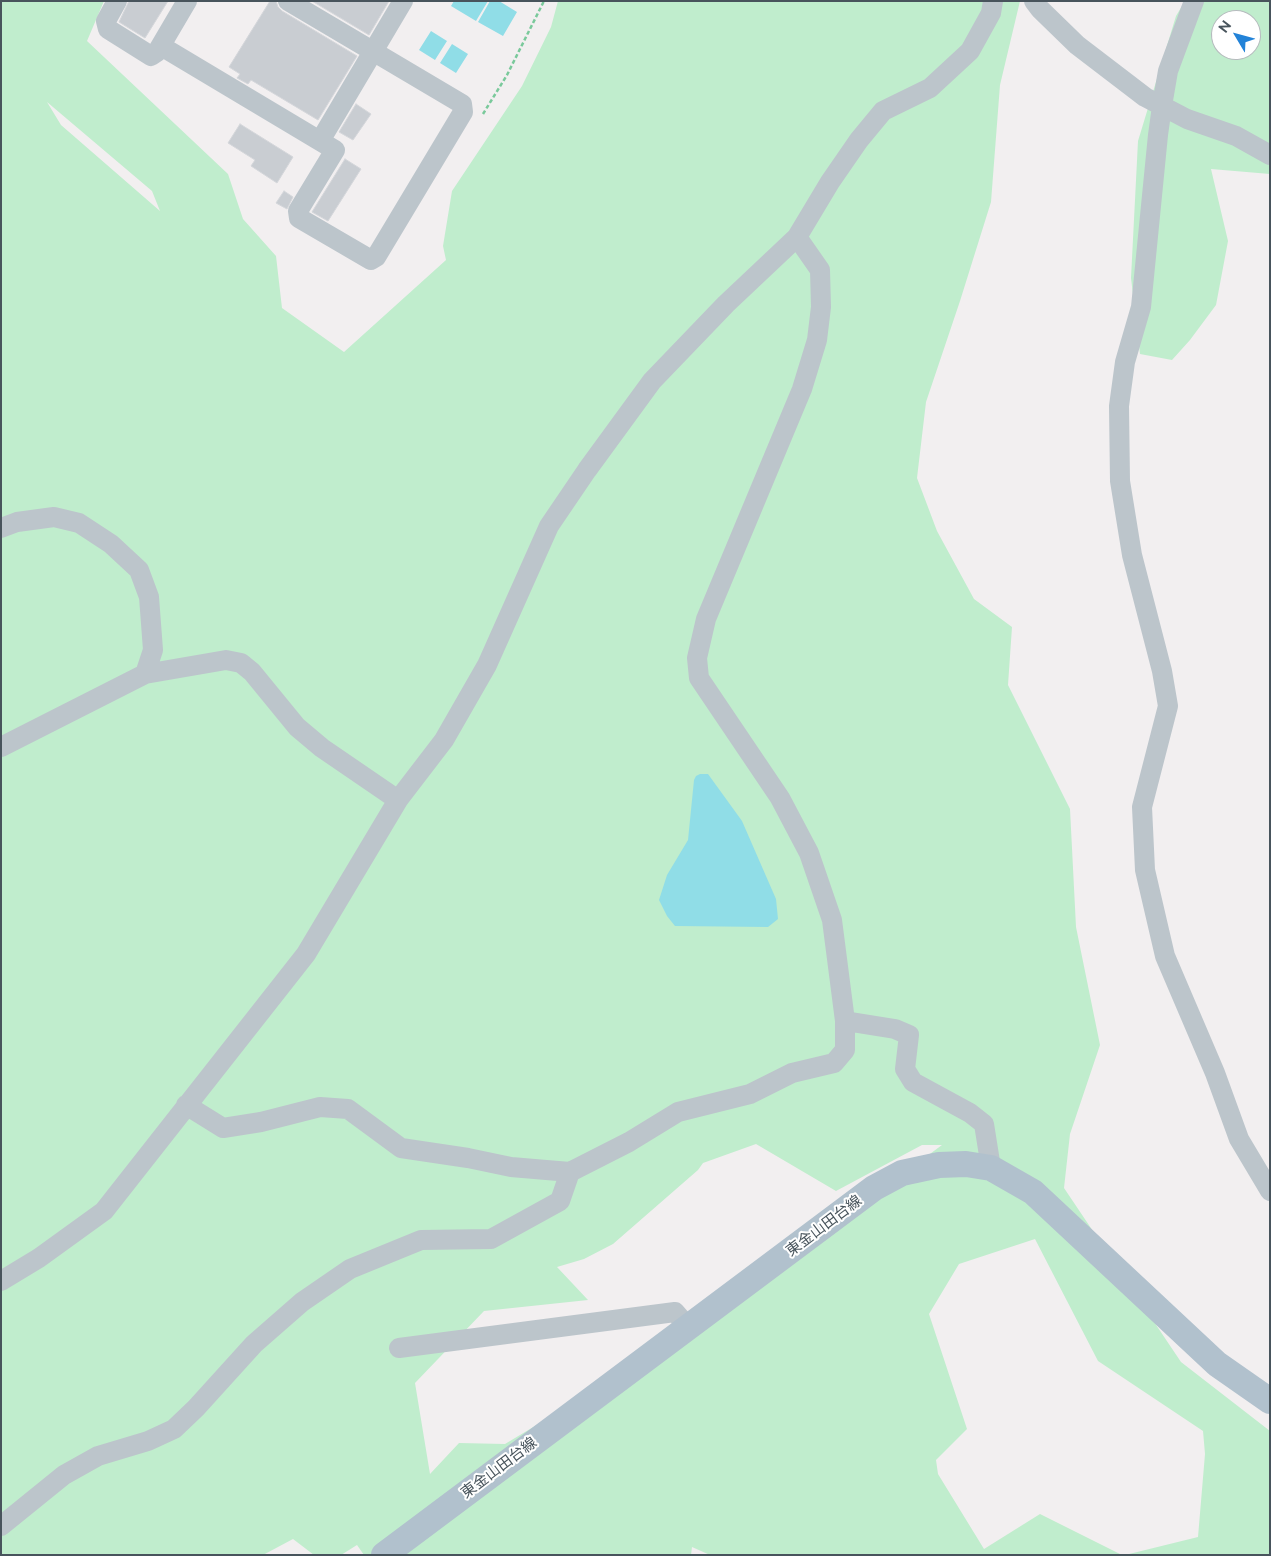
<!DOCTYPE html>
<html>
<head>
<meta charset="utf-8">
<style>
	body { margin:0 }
	#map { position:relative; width:1271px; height:1556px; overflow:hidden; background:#f2eff0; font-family:Raleway,sans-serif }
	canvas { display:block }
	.frame { position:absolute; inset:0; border:2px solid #48545c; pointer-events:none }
	.north { position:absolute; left:1211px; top:10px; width:50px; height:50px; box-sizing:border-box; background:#fff; border:1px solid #b6bbbe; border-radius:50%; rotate:307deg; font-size:14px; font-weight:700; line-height:20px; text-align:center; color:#48545c }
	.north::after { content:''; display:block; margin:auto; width:18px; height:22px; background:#2383d8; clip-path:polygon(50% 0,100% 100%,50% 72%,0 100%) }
</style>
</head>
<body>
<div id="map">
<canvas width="1271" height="1556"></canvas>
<div class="frame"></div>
<div class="north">N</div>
</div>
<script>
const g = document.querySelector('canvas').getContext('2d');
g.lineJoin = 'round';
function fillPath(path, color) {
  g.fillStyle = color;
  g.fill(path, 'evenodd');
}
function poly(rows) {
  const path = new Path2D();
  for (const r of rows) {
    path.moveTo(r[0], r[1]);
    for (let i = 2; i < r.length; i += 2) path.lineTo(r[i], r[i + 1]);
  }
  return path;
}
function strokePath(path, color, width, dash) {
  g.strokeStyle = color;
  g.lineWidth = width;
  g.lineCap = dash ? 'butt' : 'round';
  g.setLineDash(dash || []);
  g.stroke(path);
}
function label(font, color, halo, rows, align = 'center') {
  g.font = font + ' Raleway,"Noto Sans JP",sans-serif';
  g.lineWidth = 4;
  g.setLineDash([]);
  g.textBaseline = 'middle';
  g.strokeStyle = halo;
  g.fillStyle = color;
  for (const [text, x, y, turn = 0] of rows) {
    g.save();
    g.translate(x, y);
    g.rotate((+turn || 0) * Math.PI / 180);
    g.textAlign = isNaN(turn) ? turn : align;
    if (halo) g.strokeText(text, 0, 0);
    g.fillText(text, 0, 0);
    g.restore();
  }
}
fillPath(poly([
	[1,1,104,1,87,41,228,174,243,219,276,256,282,308,344,352,446,260,443,246,452,191,522,86,551,27,558,1,1020,1,1000,85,991,202,960,301,926,402,917,478,937,531,974,599,1012,627,1008,685,1070,809,1076,927,1100,1045,1070,1134,1064,1188,1181,1362,1270,1431,1270,1555,1125,1555,1198,1537,1205,1454,1203,1431,1098,1361,1035,1239,959,1264,929,1314,967,1429,936,1460,938,1474,984,1549,1040,1514,1122,1555,710,1555,692,1547,691,1555,364,1555,357,1545,341,1555,314,1555,293,1539,263,1555,1,1555],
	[47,102,152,191,160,211,61,125],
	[756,1144,836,1191,922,1145,942,1145,675,1342,505,1444,459,1443,430,1474,415,1383,484,1311,588,1300,557,1267,584,1259,613,1244,698,1170,703,1163],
	[1185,1,1270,1,1270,174,1211,169,1228,241,1216,305,1190,340,1172,360,1140,354,1131,278,1138,141,1176,16],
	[1221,20,1251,20,1251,50,1221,50]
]), '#c0edcd');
fillPath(poly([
	[454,1,488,1,476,21,451,6],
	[490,1,499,1,517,12,503,36,478,22],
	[431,31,447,41,435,60,419,50],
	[452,44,468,54,456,73,440,63],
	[700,774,708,774,742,821,776,899,778,919,768,927,675,926,667,916,659,900,667,875,688,840,694,780,696,776]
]), '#90dde7');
const building = poly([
	[129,1,168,1,145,38,119,22,129,1],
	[270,1,276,1,278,7,282,11,357,56,318,120,251,80,248,84,237,78,240,74,229,67,270,1],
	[312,1,389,1,369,35,312,1],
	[356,104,371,114,353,140,339,132,356,104],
	[240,124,293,157,277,183,251,166,255,160,228,143,240,124],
	[345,159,361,169,328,221,312,212,345,159],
	[284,191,293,197,287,209,276,203,284,191]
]);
fillPath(building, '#c9cdd2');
strokePath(building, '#d4d6da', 1);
strokePath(poly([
	[483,114,507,75,544,1]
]), '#7ac99b', 2.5, [4, 2.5]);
strokePath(poly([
	[117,1,106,21,108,29,151,56,157,52,187,1],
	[1034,1,1040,9,1077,45,1145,97,1187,119,1236,136,1270,155],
	[1194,1,1168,71,1162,106,1158,135,1141,307,1125,362,1119,406,1120,481,1132,555,1162,671,1168,706,1142,807,1145,870,1165,956,1215,1073,1239,1139,1270,1191],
	[161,46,335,150,298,211,299,218,371,260,376,257,463,112,462,104,288,1],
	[320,141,403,1],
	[1,528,17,522,54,517,79,523,111,544,139,570,149,597,153,650,145,674],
	[1,747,145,674,226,660,241,663,252,672,297,727,322,748,398,800],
	[845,1021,895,1029,909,1035,905,1069,913,1082,970,1113,984,1124,991,1168],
	[186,1105,223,1128,261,1122,320,1107,348,1109,401,1148,468,1158,511,1167,570,1172,629,1142,678,1112,750,1094,792,1073,834,1063,845,1050,845,1021,832,920,809,853,780,798,699,678,697,658,706,619,802,389,817,340,821,307,820,270,797,237],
	[1,1281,39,1258,104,1211,306,954,398,800,444,740,487,665,549,526,587,470,652,381,726,304,797,237,830,182,859,140,883,111,930,88,970,51,991,13,993,1],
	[399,1348,675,1312,688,1327],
	[1,1526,64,1475,98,1456,148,1441,174,1429,196,1408,254,1344,302,1302,350,1269,421,1240,491,1239,560,1201,570,1172]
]), '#bcc5cb', 20);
strokePath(poly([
	[384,1555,874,1188,902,1173,939,1165,966,1164,991,1168,1033,1192,1217,1364,1270,1401]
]), '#b1c1cd', 26);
label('15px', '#48545c', '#fff', [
	["東金山田台線",824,1226,-37],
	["東金山田台線",499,1468,-37]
]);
</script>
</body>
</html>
